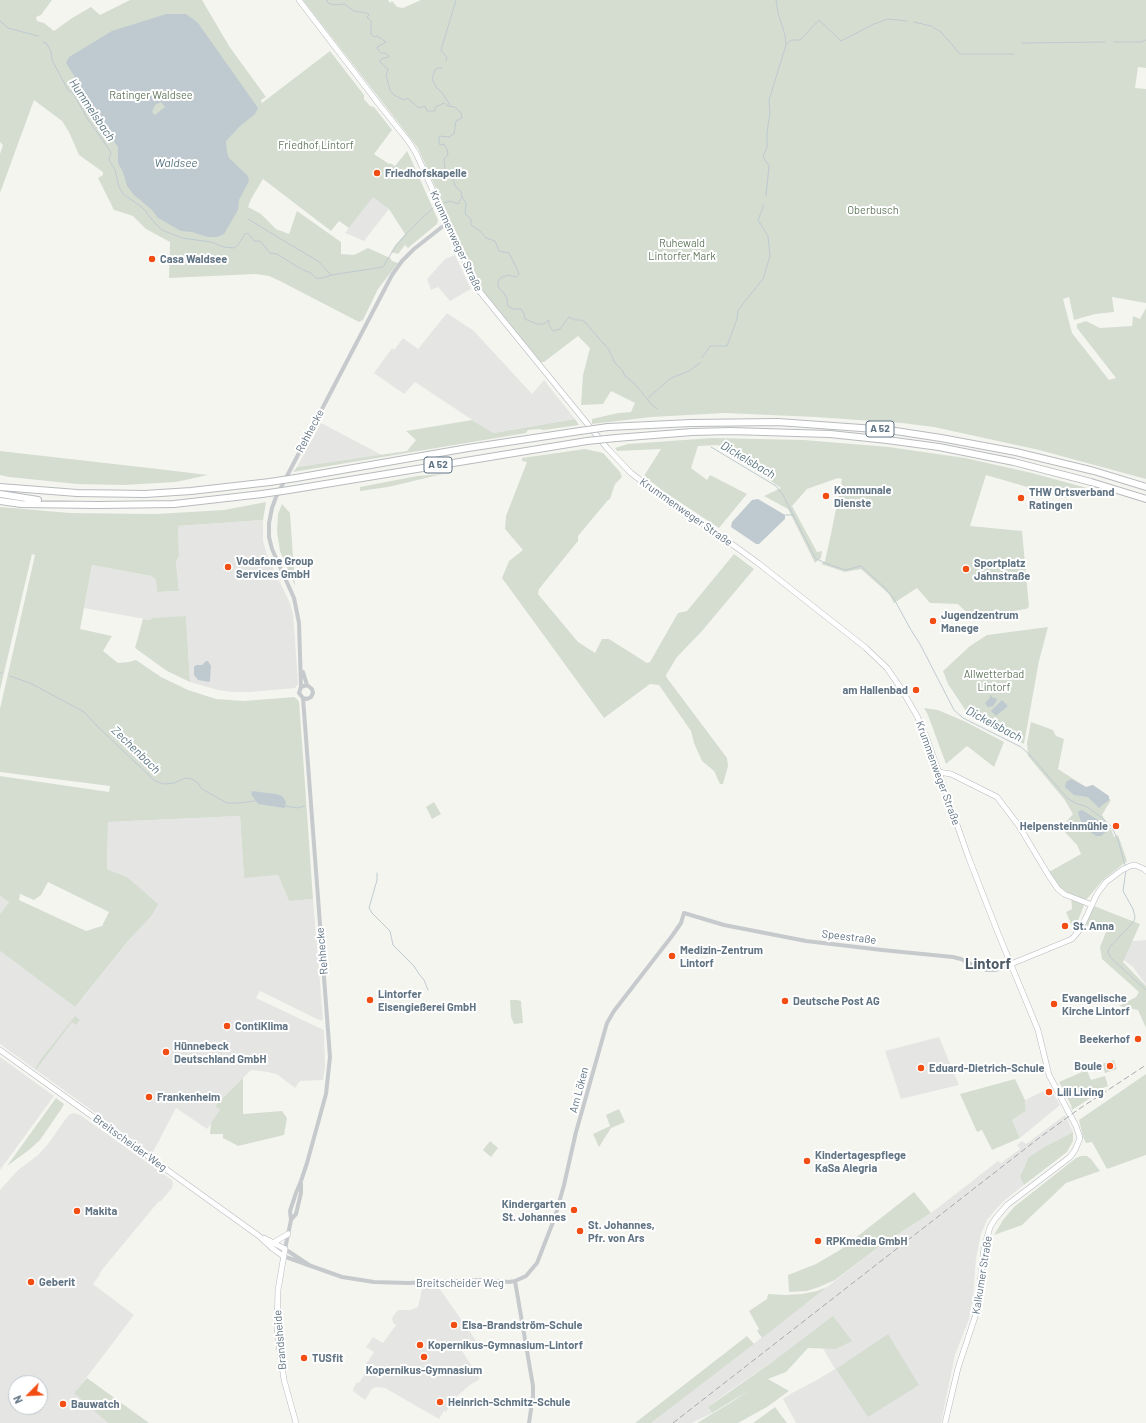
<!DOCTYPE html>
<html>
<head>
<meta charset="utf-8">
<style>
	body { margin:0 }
	#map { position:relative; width:1146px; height:1423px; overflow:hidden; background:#f5f5f0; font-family:Barlow,sans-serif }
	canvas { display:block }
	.north { position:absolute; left:8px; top:1375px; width:40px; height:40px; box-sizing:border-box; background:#fff; border:1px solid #c0c7ce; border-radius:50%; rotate:246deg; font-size:11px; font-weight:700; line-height:16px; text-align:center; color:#617484 }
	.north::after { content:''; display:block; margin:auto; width:14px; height:18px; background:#f24e13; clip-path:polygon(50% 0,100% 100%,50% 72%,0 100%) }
</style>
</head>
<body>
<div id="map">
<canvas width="1146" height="1423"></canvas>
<div class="north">N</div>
</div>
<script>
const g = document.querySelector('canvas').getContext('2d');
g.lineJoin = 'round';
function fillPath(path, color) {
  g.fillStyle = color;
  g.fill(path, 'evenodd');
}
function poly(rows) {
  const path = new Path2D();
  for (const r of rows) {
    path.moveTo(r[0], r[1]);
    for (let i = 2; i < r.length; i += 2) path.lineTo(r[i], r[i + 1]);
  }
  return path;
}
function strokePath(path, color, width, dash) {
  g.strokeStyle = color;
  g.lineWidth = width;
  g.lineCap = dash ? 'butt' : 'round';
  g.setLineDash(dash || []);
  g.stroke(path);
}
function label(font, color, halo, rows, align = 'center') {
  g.font = font + ' Barlow,sans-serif';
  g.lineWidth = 4;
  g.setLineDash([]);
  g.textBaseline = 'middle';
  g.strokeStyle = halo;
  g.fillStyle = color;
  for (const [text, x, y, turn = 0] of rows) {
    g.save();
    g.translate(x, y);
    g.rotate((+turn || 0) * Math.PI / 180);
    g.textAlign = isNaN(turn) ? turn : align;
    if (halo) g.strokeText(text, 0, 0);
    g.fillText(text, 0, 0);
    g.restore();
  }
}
fillPath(poly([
	[373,196,389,209,364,241,345,233],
	[455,255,471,289,450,301,438,287,431,290,427,279,445,259],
	[447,313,474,331,532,394,544,380,575,419,492,433,415,382,404,394,374,373,392,348,394,350,403,338,418,349],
	[321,423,382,455,297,467],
	[263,520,263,541,268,558,290,603,293,614,294,625,298,684,295,688,251,692,231,692,218,690,190,682,186,616,150,620,84,608,92,565,151,576,155,579,156,582,157,592,179,591,176,562,179,556,178,526],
	[240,816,244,877,278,875,289,901,313,899,323,1019,321,1021,260,991,256,998,324,1030,325,1067,323,1080,300,1081,295,1088,278,1075,268,1072,251,1070,216,1106,221,1110,207,1129,176,1108,152,1154,0,1044,0,951,75,1007,139,928,127,877,107,869,108,822],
	[0,896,9,902,0,914],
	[1146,940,1146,985,1133,967,1114,953,1120,942],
	[939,1037,959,1085,901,1099,885,1051],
	[0,1057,54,1096,0,1170],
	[1050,1088,1060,1105,1020,1138,1012,1120,1026,1111,1025,1100],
	[74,1113,80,1115,172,1180,173,1184,172,1188,160,1202,159,1201,101,1271,99,1276,93,1284,134,1315,75,1393,108,1423,0,1423,0,1190,18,1170,38,1155,48,1144,67,1117,70,1114],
	[16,1383,40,1383,40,1407,16,1407],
	[1065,1115,1073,1132,1046,1146,1020,1177,1024,1185,1006,1199,997,1208,987,1220,981,1234,976,1259,973,1299,969,1319,955,1355,941,1423,796,1423,783,1399,792,1393,815,1381,835,1369,818,1340,775,1360,728,1392,708,1407,712,1413,692,1423,651,1423,884,1243,931,1213,998,1161,1001,1163,1020,1149,1017,1145,1022,1141,1026,1144],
	[423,1285,437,1285,477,1342,462,1351,480,1379,470,1385,456,1397,446,1412,444,1411,439,1419,385,1388,376,1387,372,1389,365,1400,353,1391,353,1389,357,1382,359,1383,368,1369,364,1367,374,1352,366,1347,373,1337,383,1343,396,1325,393,1323,392,1318,396,1312,399,1310,410,1310,418,1307]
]), '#e5e6e4');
fillPath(poly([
	[0,0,52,0,41,15,36,17,37,21,44,23,54,31,72,18,91,7,100,15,130,0,202,0,229,46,266,97,261,100,262,103,330,51,364,95,364,99,370,106,374,107,392,130,374,154,389,164,390,163,395,166,407,151,411,159,438,220,437,224,408,248,405,245,398,254,391,252,395,246,405,234,389,209,373,197,349,228,339,221,331,231,263,179,251,199,248,207,261,214,276,229,289,234,297,211,341,242,341,254,354,255,368,248,390,258,392,261,398,263,378,289,363,320,359,322,280,281,269,276,255,274,169,278,170,242,146,229,133,216,114,210,98,178,103,175,103,172,79,155,69,132,62,121,34,100,0,193,0,154,3,145,0,142],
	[303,0,388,0,390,3,392,1,397,7,403,8,421,0,1146,0,1146,68,1138,67,1135,88,1146,89,1146,303,1112,297,1114,312,1095,314,1074,320,1069,297,1063,299,1072,333,1109,380,1116,378,1077,328,1077,324,1086,321,1100,328,1132,326,1133,316,1140,319,1146,308,1146,479,1039,450,934,427,902,423,815,417,725,413,652,417,592,424,592,419,618,413,631,412,635,403,611,391,603,404,581,405,583,375,590,348,578,336,544,362,539,362,486,296,475,276,418,148],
	[575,419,579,425,544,430,539,429,528,430,526,433,293,472,297,467,407,451,416,440,406,431,472,420,493,433],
	[712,438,804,440,889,447,965,458,1032,473,1087,488,1084,492,1065,498,986,475,970,526,1022,531,1029,607,1026,609,988,615,974,620,958,604,930,603,917,588,894,603,889,594,861,569,845,572,821,564,825,561,831,534,842,479,838,478,807,489,792,506,817,552,822,551,821,558,815,563,788,509,764,496,781,488,718,445,698,446,691,468,707,480,710,475,747,494,719,528,663,491,644,476,661,449,617,451,615,448,628,444],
	[585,449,603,453,620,472,622,477,615,484,610,499,608,500,578,536,578,541,539,589,538,594,578,642,595,653,602,639,609,639,647,663,650,662,678,613,687,611,734,554,754,569,702,631,677,657,666,675,667,678,727,758,728,766,723,784,720,784,714,771,702,761,694,743,691,731,659,685,650,684,604,718,502,578,509,561,523,550,505,529,506,516,527,462,522,461,522,458],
	[0,451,158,469,208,475,176,482,124,485,77,484,9,477,0,475],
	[443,474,388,487,360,491,360,487,417,476],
	[266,502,263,520,178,526,179,556,176,562,179,591,157,592,156,582,155,579,151,576,92,565,80,629,112,636,103,651,118,663,129,662,136,660,161,677,188,690,216,699,244,701,294,697,297,699,299,702,303,756,313,899,289,901,278,875,244,878,240,816,108,822,107,869,127,877,158,904,152,915,129,940,75,1007,0,951,0,914,9,902,0,896,0,776,109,792,110,786,0,772,0,709,35,555,32,554,0,690,0,507,70,513,156,514,224,510],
	[48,882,109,912,102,926,86,931,19,900,20,894,34,900,41,895],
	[282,504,290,513,295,586,280,551,277,532,278,514],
	[186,616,190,682,167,671,135,648,143,619,150,620,152,618],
	[1048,627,1039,661,1024,744,968,714,948,684,943,671,970,646,987,635],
	[924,708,938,710,966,722,1004,742,994,767,967,746,946,764,928,715],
	[1031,722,1053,730,1056,736,1064,739,1058,769,1086,787,1093,785,1111,800,1102,815,1111,829,1114,837,1118,835,1127,861,1103,880,1086,900,1074,931,1066,912,1072,909,1071,895,1062,889,1055,881,1049,872,1081,854,1077,845,1061,828,1073,814,1064,799,1028,756,1027,743],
	[434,802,441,814,432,819,426,807],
	[1094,906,1140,924,1123,962,1146,986,1146,1028,1138,1010,1119,1006,1136,997,1139,992,1102,959,1100,947,1106,932,1085,925],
	[510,1000,517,1000,521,1001,523,1023,514,1024,511,1017],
	[75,1016,80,1020,76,1025,72,1022,35,1071,36,1067,41,1059],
	[1114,1060,1117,1069,1105,1073,1102,1064],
	[1086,1068,1091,1080,1105,1076,1108,1086,1094,1091,1095,1095,1072,1110,1071,1105,1059,1082,1082,1072,1081,1070],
	[1146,1074,1146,1155,1107,1169,1092,1142,1086,1143,1083,1137,1079,1120],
	[243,1078,243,1114,282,1111,287,1118,284,1135,238,1146,223,1138,223,1134,210,1134,211,1123,220,1110,215,1106],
	[1015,1079,1025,1100,1026,1111,1012,1120,1020,1138,992,1150,982,1130,977,1132,960,1094],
	[56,1098,64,1104,62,1108,40,1140,29,1150,7,1166],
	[619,1109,625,1122,611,1128,599,1147,593,1134,610,1126,606,1115],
	[1073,1132,1073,1141,1067,1152,1024,1185,1020,1177,1029,1157,1046,1146],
	[490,1141,498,1148,491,1157,483,1150],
	[1081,1156,1087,1156,1091,1159,1100,1171,1066,1183,1022,1225,994,1235,1003,1220,1014,1207,1076,1158],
	[914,1192,931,1213,884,1243,835,1280,819,1287,807,1291,789,1292,788,1275,816,1264,840,1250],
	[827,1287,762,1338,757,1331,759,1329,749,1311,767,1299,768,1294,785,1295,802,1294,817,1291],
	[833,1316,852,1341,836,1349,808,1348,786,1372,768,1379,789,1391,767,1407,738,1423,697,1423,730,1403,750,1390,712,1413,708,1407,775,1360],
	[888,1334,919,1385,868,1417,836,1369],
	[747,1336,754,1344,651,1423,635,1423],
	[87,1378,149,1423,108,1423,74,1393],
	[775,1407,787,1423,753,1423]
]), '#d5ddd1');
fillPath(poly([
	[166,14,186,14,198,23,258,108,255,114,240,126,226,141,227,152,229,158,248,176,249,181,239,200,238,210,224,234,217,237,208,237,192,232,181,231,158,218,152,210,133,194,127,186,123,172,118,163,118,147,96,117,87,96,66,63,69,57,112,31],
	[161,102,165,107,155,115,152,112,155,105],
	[758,499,785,515,785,519,759,544,756,544,731,527,732,522,752,500],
	[206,661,208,661,211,666,210,681,209,682,198,680,194,675,194,667,196,665,202,665],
	[990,695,991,695,993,698,996,698,997,700,993,706,988,707,985,703,990,698],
	[1002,700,1008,706,996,716,991,711],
	[1071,779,1086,787,1093,785,1109,796,1109,800,1099,808,1088,797,1074,795,1065,787,1066,782],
	[252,791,276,794,282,796,286,802,285,808,258,804,251,794],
	[1082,810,1106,825,1107,831,1101,836,1096,836,1089,831,1081,821,1079,816,1078,813,1079,811]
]), '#bfcad0');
strokePath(poly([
	[327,0,328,3,334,5,344,4,354,11,367,13,369,15,367,17,371,21,371,34,374,37,377,36,386,42,377,47,377,48,381,53,385,53,389,56,389,57,384,58,379,61,388,69,386,75,390,90,394,95,404,100,407,98,419,108,425,106,427,111,435,111,435,107,444,103,448,106,455,107,461,113,462,118,456,121,454,134,449,137,439,136,439,144,441,145,444,144,447,149,448,155,444,159,445,169,453,178,455,186,462,193,461,195,466,203,465,214,471,219,471,225,480,231,486,238,495,241,499,251,509,253,518,271,519,274,516,277,508,275,500,278,498,282,498,287,504,293,507,299,508,306,513,309,521,309,524,314,525,319,537,324,544,324,549,320,549,325,553,331,560,329,569,317,575,320,581,320,585,322,609,350,615,363,622,370,625,376,635,384,651,404,658,409],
	[0,21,8,28,38,36],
	[914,22,931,26,941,32,960,54,1014,54],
	[43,42,47,44,51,52,52,60,68,90,73,93,87,118,111,152,109,160,115,170,119,187,123,194,143,208,154,222,162,230,182,238,211,242,224,247,234,248,238,245,245,234,248,233,254,241,260,241,270,253,277,254,301,269,311,273,316,278,323,278,331,275,383,267,397,244,419,221,433,208],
	[1114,42,1141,42,1146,40],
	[1022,43,1105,42],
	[787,44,791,40,800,40,819,20,841,41,874,24,888,19,907,21],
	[446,61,447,58,441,50,456,0],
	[442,68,438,68,435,70,432,79,436,87,443,94,450,105],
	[766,196,769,166,763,157,767,147,767,132,770,113,769,100,786,45,785,35,778,13,776,0],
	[444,203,450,201,458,204,462,197],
	[248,219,284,241,318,261,331,275],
	[702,358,710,346,727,346,737,319,738,310,763,279,770,256,768,236,758,220,764,205],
	[648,398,671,378,689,371,700,363],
	[711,447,776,486,783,495,815,558,825,563,845,570,861,566,885,588,894,599,911,630,920,644,954,710,963,718,1021,747,1031,756,1067,798,1075,803,1087,807,1098,815,1111,826,1118,840,1125,865],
	[785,515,794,515],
	[0,673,2,673],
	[10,676,32,684,84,712,97,726,155,781,164,784,174,783,185,778,192,779,198,783,202,789,227,803,239,803,255,801],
	[286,806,297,808,305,806],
	[1126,870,1123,891,1133,909,1135,917,1134,921,1109,948,1108,952,1111,958,1146,990],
	[377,873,377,880,369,908,372,913,390,931,393,945,414,966,419,974,424,980,428,990]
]), '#bfcad0', 1);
const secondary = poly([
	[299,0,378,103,409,142,416,153,477,288,607,448,631,473,648,486,664,498,718,534,758,563,866,648,887,668,902,690,917,716,926,736,968,856,998,933,1038,1030,1049,1075,1076,1126,1080,1138,1075,1150,1070,1157,1007,1205,995,1219,990,1227,984,1248,978,1301,975,1317,958,1368,945,1423],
	[938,772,951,774,997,797,1019,826,1049,876,1058,889,1064,894,1092,905],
	[1011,964,1072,939,1081,928,1097,894,1106,882,1122,870,1130,866,1135,865,1144,869,1146,871],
	[0,1050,259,1236,272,1248,283,1256],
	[264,1238,285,1249,278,1290,277,1327,279,1345,284,1380,296,1423],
	[273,1243,288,1234]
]);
const motorway = poly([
	[608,427,691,423,778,422,889,430,941,438,1016,452,1094,471,1146,487],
	[616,438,692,432,731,431,830,434,887,440,939,447,1014,462,1091,482,1146,499],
	[296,478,468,448,580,431],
	[0,487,77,493,145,494,191,491,270,482],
	[289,490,587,441],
	[0,494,38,500],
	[0,501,21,504,98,505,174,504,262,494]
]);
strokePath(secondary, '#b6bbc0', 6);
strokePath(motorway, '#b8bbbe', 8);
strokePath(poly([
	[303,672,307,685],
	[301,687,307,685,312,689,313,693,311,697,307,699,303,698,299,693,301,687,299,623,294,598,272,549,269,537,269,523,272,508,276,497,392,275,402,261,414,249,447,223],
	[303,698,330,1057,326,1094,307,1163,301,1181,296,1193,290,1211,291,1220,285,1249,309,1265],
	[291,1220,296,1214,301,1193,301,1183],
	[283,1256,342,1277,374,1282,408,1283,485,1280,509,1282,515,1281,526,1276,537,1263,555,1217,564,1185,576,1132,607,1023,614,1011,672,936,681,923,684,913,724,925,806,941,882,950,953,957,961,959,973,965,987,970,996,970,1011,964],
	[515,1281,533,1386,533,1396,529,1423]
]), '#c7cacd', 4);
strokePath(secondary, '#fff', 5);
strokePath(motorway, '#fff', 6);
strokePath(poly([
	[673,1423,1039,1138,1079,1109,1146,1065]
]), '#a4aab0', 1, [6, 3]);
const motorwayBridge = poly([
	[580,431,608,427],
	[587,441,616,438],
	[270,482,296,478],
	[262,494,289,490]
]);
strokePath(motorwayBridge, '#b8bbbe', 8, []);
strokePath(motorwayBridge, '#fff', 6);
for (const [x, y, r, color] of [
	[377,173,4,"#f24e13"],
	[152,259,4,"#f24e13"],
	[826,496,4,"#f24e13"],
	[1021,498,4,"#f24e13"],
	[228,567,4,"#f24e13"],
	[966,569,4,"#f24e13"],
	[933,621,4,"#f24e13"],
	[916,690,4,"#f24e13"],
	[1116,826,4,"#f24e13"],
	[1065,926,4,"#f24e13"],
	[672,956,4,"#f24e13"],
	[370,1000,4,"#f24e13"],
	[785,1001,4,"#f24e13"],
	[1054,1004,4,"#f24e13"],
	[227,1026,4,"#f24e13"],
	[1138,1039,4,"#f24e13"],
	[166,1052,4,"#f24e13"],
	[1110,1066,4,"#f24e13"],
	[921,1068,4,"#f24e13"],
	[1049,1092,4,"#f24e13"],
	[149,1097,4,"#f24e13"],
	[807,1161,4,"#f24e13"],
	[574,1210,4,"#f24e13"],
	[77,1211,4,"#f24e13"],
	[580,1231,4,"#f24e13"],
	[818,1241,4,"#f24e13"],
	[31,1282,4,"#f24e13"],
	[454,1325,4,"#f24e13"],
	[420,1345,4,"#f24e13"],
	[424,1357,4,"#f24e13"],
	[304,1358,4,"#f24e13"],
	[440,1402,4,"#f24e13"],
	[63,1404,4,"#f24e13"]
]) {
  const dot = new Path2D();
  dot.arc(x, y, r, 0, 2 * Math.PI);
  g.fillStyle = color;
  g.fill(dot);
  strokePath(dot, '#fff', 1.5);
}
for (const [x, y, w] of [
	[880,429,28],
	[438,465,28]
]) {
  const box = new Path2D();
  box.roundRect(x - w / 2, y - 8, w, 16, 3);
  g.fillStyle = '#fff';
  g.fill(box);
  strokePath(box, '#617484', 1);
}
label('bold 10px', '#617484', null, [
	["A 52",880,429],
	["A 52",438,465]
]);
label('11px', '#657b61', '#fff', [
	["Ratinger Waldsee",151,95],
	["Friedhof Lintorf",316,145],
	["Oberbusch",873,210],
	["Ruhewald",682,243],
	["Lintorfer Mark",682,256],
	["Allwetterbad",994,674],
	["Lintorf",994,687]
]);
label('bold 11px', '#617484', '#fff', [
	["Friedhofskapelle",385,173],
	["Casa Waldsee",160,259],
	["Kommunale",834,490],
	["Dienste",834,503],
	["THW Ortsverband",1029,492],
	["Ratingen",1029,505],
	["Vodafone Group",236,561],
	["Services GmbH",236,574],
	["Sportplatz",974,563],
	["Jahnstraße",974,576],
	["Jugendzentrum",941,615],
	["Manege",941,628],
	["am Hallenbad",908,690,"right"],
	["Helpensteinmühle",1108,826,"right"],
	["St. Anna",1073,926],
	["Medizin-Zentrum",680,950],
	["Lintorf",680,963],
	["Lintorfer",378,994],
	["Eisengießerei GmbH",378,1007],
	["Evangelische",1062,998],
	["Kirche Lintorf",1062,1011],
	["Deutsche Post AG",793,1001],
	["ContiKlima",235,1026],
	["Beekerhof",1130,1039,"right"],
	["Hünnebeck",174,1046],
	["Deutschland GmbH",174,1059],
	["Boule",1102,1066,"right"],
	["Eduard-Dietrich-Schule",929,1068],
	["Lili Living",1057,1092],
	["Frankenheim",157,1097],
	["Kindertagespflege",815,1155],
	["KaSa Alegria",815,1168],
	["Kindergarten",566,1204,"right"],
	["St. Johannes",566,1217,"right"],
	["Makita",85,1211],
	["St. Johannes,",588,1225],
	["Pfr. von Ars",588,1238],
	["RPKmedia GmbH",826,1241],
	["Geberit",39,1282],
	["Elsa-Brandström-Schule",462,1325],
	["Kopernikus-Gymnasium-Lintorf",428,1345],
	["TUSfit",312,1358],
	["Kopernikus-Gymnasium",424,1370,"center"],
	["Heinrich-Schmitz-Schule",448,1402],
	["Bauwatch",71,1404]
], 'left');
label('11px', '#617484', '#fff', [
	["Krummenweger Straße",456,241,65],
	["Rehhecke",310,431,-62],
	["Krummenweger Straße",686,512,35],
	["Krummenweger Straße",938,773,70],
	["Speestraße",849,937,7],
	["Rehhecke",322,951,-95],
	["Am Löken",579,1090,-75],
	["Breitscheider Weg",130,1143,36],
	["Kalkumer Straße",982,1275,-81],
	["Breitscheider Weg",460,1283],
	["Brandsheide",280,1340,-95]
]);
label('italic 12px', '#5c7782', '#fff', [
	["Hummelsbach",92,110,56],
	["Waldsee",176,163],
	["Dickelsbach",748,460,31],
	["Dickelsbach",994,724,28],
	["Zechenbach",136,750,44]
]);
label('bold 15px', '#505d69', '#fff', [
	["Lintorf",988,964]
]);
</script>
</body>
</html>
